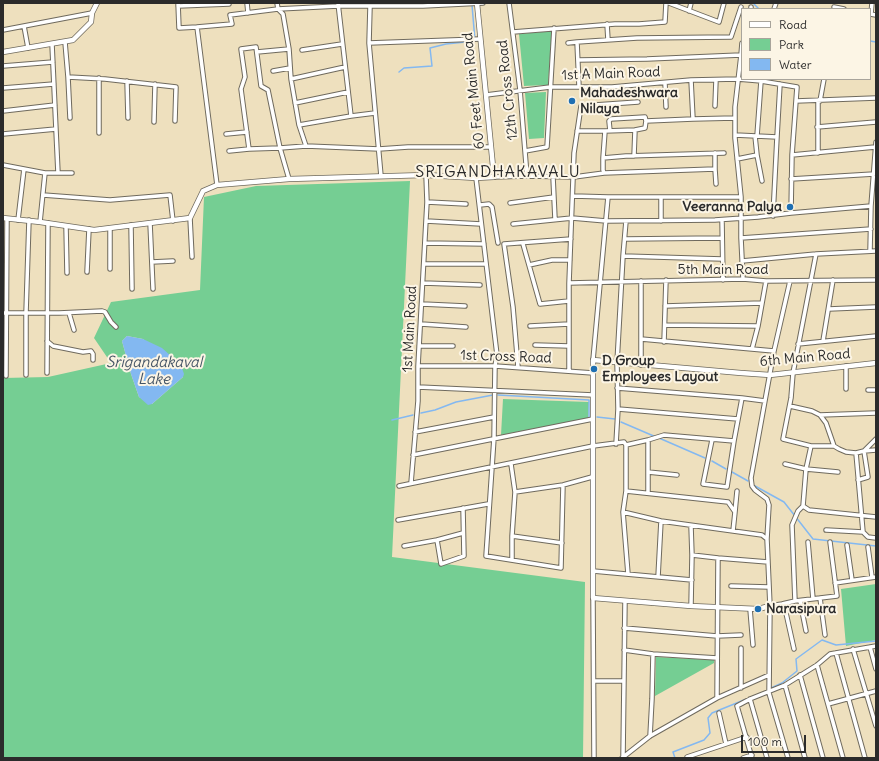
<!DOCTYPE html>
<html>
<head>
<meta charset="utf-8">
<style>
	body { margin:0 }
	#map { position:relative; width:879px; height:761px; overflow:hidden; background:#eee0be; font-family:Delius,sans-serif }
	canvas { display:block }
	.frame { position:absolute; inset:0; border:4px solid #2b2b2b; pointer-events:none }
	.legend { position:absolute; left:741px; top:8px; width:130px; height:72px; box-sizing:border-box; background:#fcf5e5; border:1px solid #a8a49b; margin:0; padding:5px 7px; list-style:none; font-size:12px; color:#2b2b2b }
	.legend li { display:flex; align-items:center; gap:8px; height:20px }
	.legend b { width:20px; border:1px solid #a8a49b }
	.scale { position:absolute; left:741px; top:735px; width:65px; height:18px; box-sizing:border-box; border:2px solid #2b2b2b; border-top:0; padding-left:5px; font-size:12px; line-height:14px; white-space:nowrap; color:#2b2b2b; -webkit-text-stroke:3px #fcf5e5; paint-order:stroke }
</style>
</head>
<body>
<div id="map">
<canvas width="879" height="761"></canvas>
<div class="frame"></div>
<ul class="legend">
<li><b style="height:5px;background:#fff"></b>Road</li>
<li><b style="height:11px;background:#75ce93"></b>Park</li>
<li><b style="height:11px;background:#83b8f1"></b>Water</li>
</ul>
<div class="scale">100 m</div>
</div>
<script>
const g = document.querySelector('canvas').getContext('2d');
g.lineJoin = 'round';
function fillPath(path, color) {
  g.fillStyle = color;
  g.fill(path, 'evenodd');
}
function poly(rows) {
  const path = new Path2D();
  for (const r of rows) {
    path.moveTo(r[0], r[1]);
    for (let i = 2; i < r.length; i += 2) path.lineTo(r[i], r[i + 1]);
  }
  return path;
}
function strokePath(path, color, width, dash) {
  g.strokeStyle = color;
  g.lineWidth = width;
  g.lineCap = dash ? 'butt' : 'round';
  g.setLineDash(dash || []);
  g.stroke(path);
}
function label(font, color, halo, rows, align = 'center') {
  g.font = font + ' Delius,sans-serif';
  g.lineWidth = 4;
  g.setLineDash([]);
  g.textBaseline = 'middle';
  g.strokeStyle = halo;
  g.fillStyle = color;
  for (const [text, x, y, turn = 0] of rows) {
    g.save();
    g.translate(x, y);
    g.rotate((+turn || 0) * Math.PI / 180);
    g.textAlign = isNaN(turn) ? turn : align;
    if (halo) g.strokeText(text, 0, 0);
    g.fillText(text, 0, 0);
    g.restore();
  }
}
fillPath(poly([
	[552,31,548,85,524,86,519,34],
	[546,92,544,138,529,139,525,93],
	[410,181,392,557,585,582,583,758,3,758,3,378,48,377,111,363,94,338,111,302,200,290,204,197,256,186],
	[127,336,143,339,183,377,152,404,139,397,131,374,122,341],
	[503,399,589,402,588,418,501,435],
	[876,584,876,640,846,646,841,589],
	[656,657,714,660,714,663,655,696]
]), '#75ce93');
fillPath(poly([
	[127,336,143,339,162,348,181,365,184,374,183,377,152,404,148,405,139,397,131,374,122,341]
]), '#83b8f1');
strokePath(poly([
	[753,3,759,9],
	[870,41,876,42],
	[399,72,404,68,432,66,430,48,446,44,475,41,472,5],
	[498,395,589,400,589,417],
	[421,413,435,410,456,402,493,395],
	[597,417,615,419],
	[392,420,413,415],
	[621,422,656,437],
	[659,438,705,458],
	[712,461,726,469],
	[732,472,748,481],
	[755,486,784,502,813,539,876,546],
	[769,689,782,683,797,671,796,659,822,640,836,645,876,641],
	[675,758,673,752,704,740,710,733,708,718,712,713,744,700]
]), '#83b8f1', 1.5);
const street = poly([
	[178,3,179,28,197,27,217,185],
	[247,3,248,13],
	[277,3,278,9,283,14,289,49,291,79],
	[338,3,351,116,299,125,291,79,345,67],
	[509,3,520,90,527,176],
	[669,3,719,22,724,3],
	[178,6,229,4],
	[370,7,369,43,381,176],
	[834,7,844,9],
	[751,9,751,7],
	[774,9,776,3],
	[689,11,691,3],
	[870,14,876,15],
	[871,14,872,3],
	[607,24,608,40],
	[24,26,28,48],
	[197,27,232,24,230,15,278,9,338,6,423,6,483,3],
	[3,30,92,13],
	[513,32,615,24,639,24,665,22,666,3],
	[65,42,68,77],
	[369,43,480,39],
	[568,43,577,42],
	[256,47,261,86,268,90,280,148,249,149,241,89,245,77,241,49,256,47],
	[302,50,342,44],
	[257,52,289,49],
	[741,55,742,43],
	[578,60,647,59,741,55,735,107,735,138,741,197,741,238,743,279],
	[3,66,53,62],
	[273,71,290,68],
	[99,78,99,133],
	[691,80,693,119,735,118],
	[127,81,128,118],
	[665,83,666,107],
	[579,86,577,42,637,38,731,37,741,7],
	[3,88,54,84],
	[486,95,550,87,612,87,691,80,738,79,761,81,761,80],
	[796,101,876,98],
	[820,101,824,79],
	[295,103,348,92],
	[715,106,716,80],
	[3,111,55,105],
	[351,116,375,113],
	[70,118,68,77,105,79,176,87,175,121],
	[154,122,155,84],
	[299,125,306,146],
	[817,127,876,122],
	[635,130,645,128,646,121],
	[577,131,605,131],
	[610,131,609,121,611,119,645,117,646,121,693,119],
	[3,134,56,129],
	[226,134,247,132],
	[735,135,777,137,780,84],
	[229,151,249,149],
	[525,151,547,147,554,28],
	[818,153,818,101],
	[757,155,762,181],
	[792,155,875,147],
	[603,158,605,131,635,130,634,156],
	[737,159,757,155,755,136],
	[3,165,45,173],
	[715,169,716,184],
	[58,173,72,173],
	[604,173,715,169,715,153],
	[494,177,527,176,574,177,604,173,603,170,603,158,626,156,724,153],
	[553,177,555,219],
	[476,178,497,355,495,366,494,438,486,556,561,568,563,485],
	[289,179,280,148,306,146,379,149,408,147,491,147],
	[791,179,874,174],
	[43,195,110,200,170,195,173,221],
	[573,196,608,197,741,197],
	[427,202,466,204],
	[510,203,554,197],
	[480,205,489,204,492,207,498,243],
	[791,213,871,206],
	[773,216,777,137],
	[190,218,192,257],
	[18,220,24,169],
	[722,220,723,280],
	[426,221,481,224],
	[661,221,661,197],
	[40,222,45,173,58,173,52,44],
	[150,223,153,289],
	[513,224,572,218,606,221,715,220,758,217,791,213,792,155,797,87,761,81,757,136],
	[131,225,132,289],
	[66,226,67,273],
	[110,228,110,269],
	[741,238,871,229],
	[625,239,721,238],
	[425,243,484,244],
	[523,244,540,304,569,301],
	[870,251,871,206,876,142],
	[623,256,722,259],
	[742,261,816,254,876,251],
	[152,262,173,261],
	[424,264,486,264],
	[529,265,552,260,570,260],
	[87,272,89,229],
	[423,283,480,285],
	[569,283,743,279,766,281,876,280],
	[422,304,465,306],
	[665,306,762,303],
	[829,309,876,307],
	[3,313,59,313,102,311,105,312,111,322,116,327],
	[69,313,74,330],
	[421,324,466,327],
	[665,325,758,326],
	[530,326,569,324],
	[641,339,774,351],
	[47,341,53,346,83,352,91,351,93,354,93,360],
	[823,341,833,280],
	[664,342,666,280],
	[798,344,876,336],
	[535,345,569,346],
	[419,346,453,346],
	[752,349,758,326,766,281],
	[593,360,608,197],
	[641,365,641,281],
	[418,366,495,366,593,373],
	[846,366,846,389],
	[518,367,513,307,504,244,571,239],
	[569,370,569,283,574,153,581,106,638,102],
	[47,373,48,223],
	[26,375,26,313,29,220],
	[6,376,7,219],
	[418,387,593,395],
	[617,388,742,398],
	[868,390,876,390],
	[790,406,812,411,820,415,826,423,834,446,839,449,846,452,856,453,864,451,876,439],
	[618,409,738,419],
	[820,415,876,413],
	[415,432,494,417],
	[712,440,703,484,727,487,734,441],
	[616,444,618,409,617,363,623,256,626,221],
	[626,445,648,440,664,435,734,441,742,398,765,401],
	[811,446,783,439,791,398,793,373,816,254],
	[834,446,811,446,806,469,803,506,809,510,876,517],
	[413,455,593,419],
	[511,464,515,492,512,536,512,559],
	[785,464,806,469,838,472],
	[648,472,677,475],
	[858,480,868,477,864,451,876,450],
	[411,483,418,401,418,366,427,202,426,175],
	[399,486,593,446,624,442,626,445,626,491,623,512,628,574],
	[626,491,728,502,735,512,733,531],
	[515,492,563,485,592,477],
	[648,493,648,440],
	[623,512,661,521,762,535,767,539,770,606,782,604,795,601,837,596,830,542],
	[735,512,737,491],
	[398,520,488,504],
	[691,526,692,555,718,558],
	[826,530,863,532,856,453],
	[863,532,868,537,876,538],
	[512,536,562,543],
	[767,539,769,505,767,499,755,490,752,486,751,478,774,351,790,281],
	[437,540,463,533],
	[808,542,813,599],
	[847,545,852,580],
	[404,546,437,540,441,564,464,556,463,508],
	[868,547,872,577],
	[593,571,692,580],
	[658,577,661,521],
	[835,583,876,577],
	[731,586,769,587],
	[593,598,594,758],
	[820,598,825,635],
	[795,601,792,525,798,511,803,506],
	[800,601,806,631],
	[784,604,794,649],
	[691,606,692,555],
	[770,606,769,693,788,758],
	[750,609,753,645],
	[624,628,717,636,741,635],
	[870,647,876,669],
	[853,649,876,726],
	[624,650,653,654,717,658],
	[836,653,865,758],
	[817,665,843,758],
	[800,675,823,758],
	[594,681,624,681],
	[785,685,805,758],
	[741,688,741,648],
	[717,698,718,558,768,562],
	[750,699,767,758],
	[828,704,876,691],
	[719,713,726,744],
	[650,736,652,699,653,654],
	[623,757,625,601],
	[622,758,650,736,717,698,769,675],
	[687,758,687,757,747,737],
	[743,758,752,755],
	[752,758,737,706,750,699,785,685,817,665,830,654,876,646]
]);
const secondary = poly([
	[3,52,73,40,91,22,92,13,97,3],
	[3,218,40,222,94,230,190,218,203,191,217,185,289,179,426,175,476,178,494,177,477,3],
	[770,606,758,609,691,606,593,598,593,360,741,373,770,375,876,363]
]);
strokePath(street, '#6f6a5e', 5.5);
strokePath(secondary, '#6f6a5e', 6);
strokePath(street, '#fff', 3.5);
strokePath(secondary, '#fff', 4.5);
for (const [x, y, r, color] of [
	[572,101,4,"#1f6fb2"],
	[790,207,4,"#1f6fb2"],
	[594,369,4,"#1f6fb2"],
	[758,609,4,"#1f6fb2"]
]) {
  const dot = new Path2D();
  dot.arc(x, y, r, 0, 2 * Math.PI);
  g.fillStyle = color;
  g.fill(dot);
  strokePath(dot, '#fcf5e5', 1.5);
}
label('14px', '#2b2b2b', '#fcf5e5', [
	["1st A Main Road",611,74,-2],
	["12th Cross Road",508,90,-96],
	["60 Feet Main Road",474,91,-96],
	["5th Main Road",723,270],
	["1st Main Road",410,329,-87],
	["1st Cross Road",506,357,2],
	["6th Main Road",805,358,-5]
]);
label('bold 14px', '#2b2b2b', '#fcf5e5', [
	["Mahadeshwara",580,93],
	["Nilaya",580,109],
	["Veeranna Palya",782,207,"right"],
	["D Group",602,361],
	["Employees Layout",602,377],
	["Narasipura",766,609]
], 'left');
label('italic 15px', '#455566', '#fcf5e5', [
	["Srigandakaval",154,363],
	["Lake",154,380]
]);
g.letterSpacing = '1px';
label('16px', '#2b2b2b', '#fcf5e5', [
	["SRIGANDHAKAVALU",498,172]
]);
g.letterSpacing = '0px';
</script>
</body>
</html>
